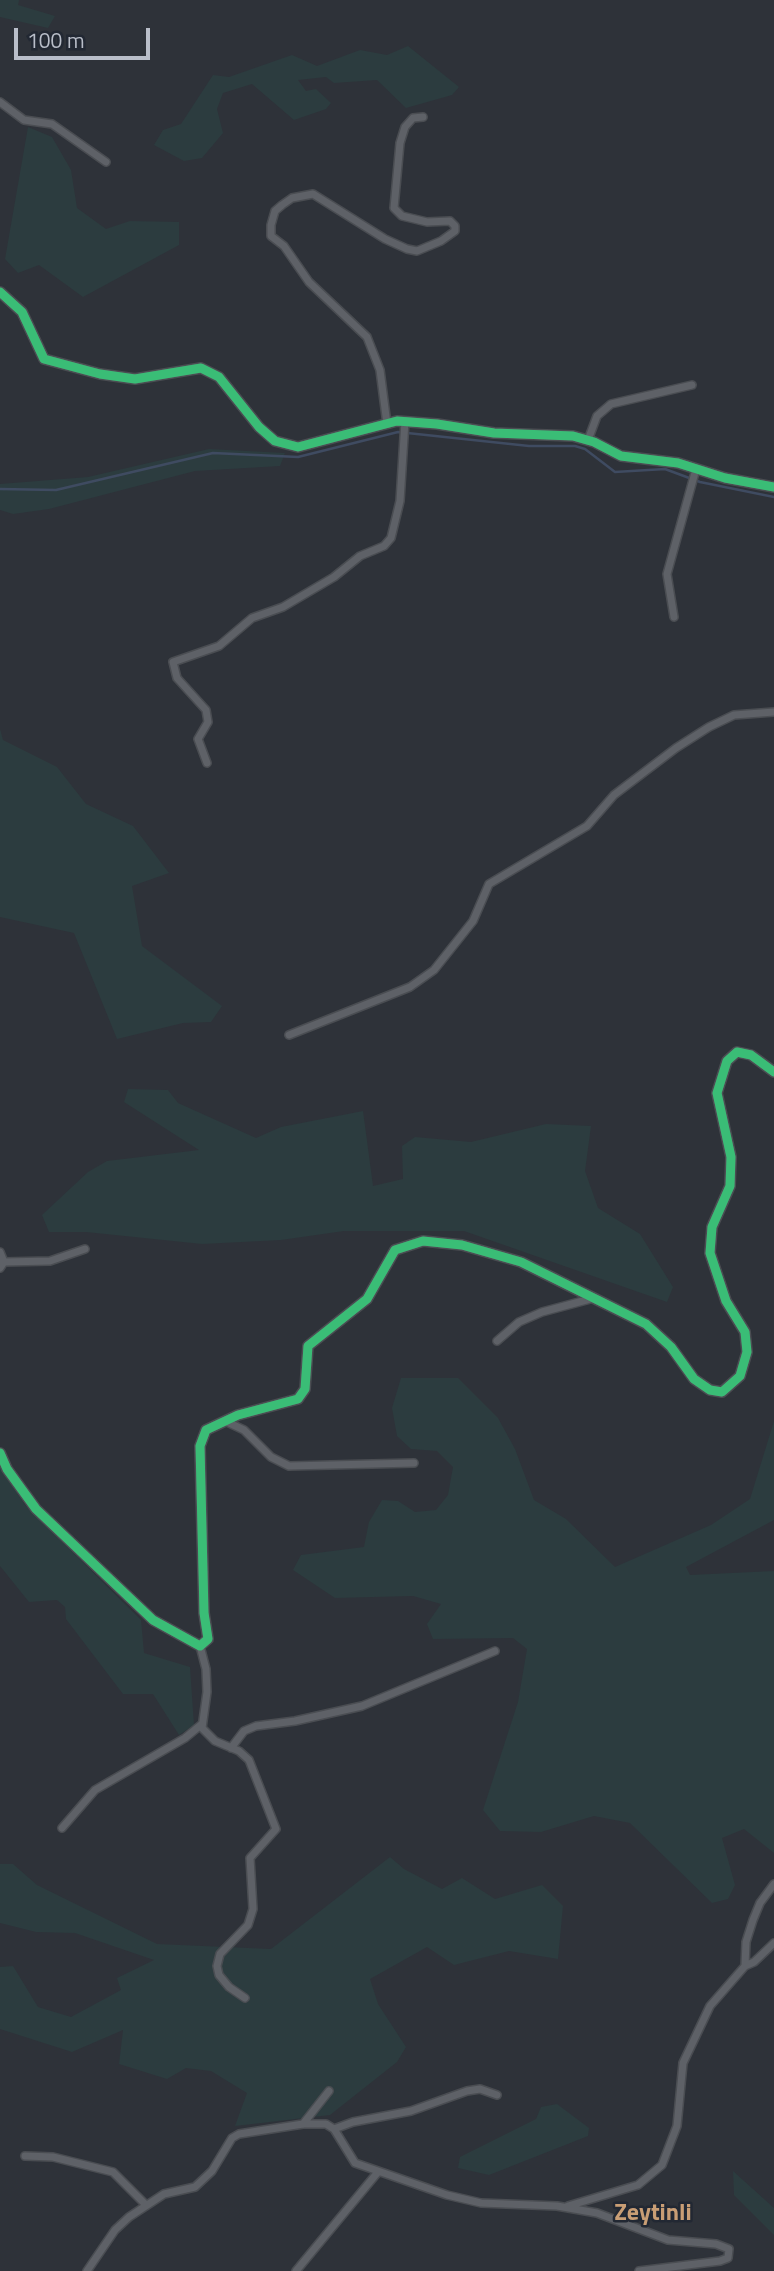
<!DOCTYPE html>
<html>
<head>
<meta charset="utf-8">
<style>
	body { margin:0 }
	#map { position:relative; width:774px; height:2271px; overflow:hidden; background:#2e3239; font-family:"Titillium Web",sans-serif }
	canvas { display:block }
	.scale { position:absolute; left:14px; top:28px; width:136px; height:32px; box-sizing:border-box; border:4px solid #b9bec9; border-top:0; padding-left:9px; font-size:21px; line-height:24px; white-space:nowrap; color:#b9bec9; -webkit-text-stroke:5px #222833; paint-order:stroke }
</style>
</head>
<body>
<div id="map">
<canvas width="774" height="2271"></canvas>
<div class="scale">100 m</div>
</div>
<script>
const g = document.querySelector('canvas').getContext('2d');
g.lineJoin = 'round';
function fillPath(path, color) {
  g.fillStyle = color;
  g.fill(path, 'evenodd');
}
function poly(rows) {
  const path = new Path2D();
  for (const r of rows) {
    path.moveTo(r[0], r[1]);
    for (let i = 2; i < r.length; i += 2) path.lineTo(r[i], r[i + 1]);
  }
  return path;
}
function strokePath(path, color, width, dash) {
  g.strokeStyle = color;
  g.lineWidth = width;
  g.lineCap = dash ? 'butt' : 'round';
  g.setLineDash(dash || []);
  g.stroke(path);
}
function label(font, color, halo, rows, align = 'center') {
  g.font = font + ' "Titillium Web",sans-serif';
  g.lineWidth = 5;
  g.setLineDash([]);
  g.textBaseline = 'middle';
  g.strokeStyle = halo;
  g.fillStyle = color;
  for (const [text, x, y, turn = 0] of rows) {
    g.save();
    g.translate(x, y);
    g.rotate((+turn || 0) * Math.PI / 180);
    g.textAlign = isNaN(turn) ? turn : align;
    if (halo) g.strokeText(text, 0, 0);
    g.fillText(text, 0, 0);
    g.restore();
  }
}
fillPath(poly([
	[0,0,19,0,18,5,55,16,48,28,0,17],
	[408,46,459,87,452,95,406,108,377,80,334,83,326,77,298,80,306,91,316,89,331,103,326,109,294,120,252,84,223,93,217,109,223,133,202,158,184,161,154,145,163,130,181,124,213,75,229,77,292,55,317,66,360,50,387,55],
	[28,127,52,137,71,170,77,208,106,229,130,221,179,222,179,245,83,297,39,265,18,273,5,259],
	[209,449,285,453,280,466,195,471,49,509,13,514,0,510,0,484,88,477],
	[0,729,3,740,57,767,86,804,133,826,169,873,132,886,142,946,222,1006,211,1022,183,1023,117,1039,74,933,0,917],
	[128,1089,168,1090,178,1103,256,1138,281,1127,363,1111,373,1186,403,1179,402,1146,415,1137,471,1142,546,1124,591,1126,585,1171,598,1208,640,1234,673,1287,667,1302,464,1231,344,1231,281,1240,202,1244,86,1232,49,1232,42,1215,88,1172,107,1161,199,1150,124,1102],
	[401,1378,458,1378,498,1418,515,1449,534,1500,566,1519,615,1567,711,1525,750,1499,774,1421,774,1520,686,1567,690,1575,774,1571,774,1853,744,1829,722,1838,735,1885,728,1899,712,1903,630,1823,594,1816,541,1832,500,1831,483,1810,518,1702,527,1649,513,1638,433,1639,427,1624,441,1604,413,1596,335,1598,293,1570,301,1555,364,1547,369,1522,382,1500,398,1501,415,1512,436,1510,448,1495,453,1467,437,1451,411,1449,397,1436,392,1408],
	[0,1467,25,1505,141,1620,144,1653,190,1667,194,1725,179,1735,153,1694,123,1694,66,1619,65,1607,57,1600,29,1602,0,1566],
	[390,1857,404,1869,442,1889,462,1878,495,1899,542,1885,563,1906,558,1959,509,1951,454,1965,427,1947,370,1979,378,2004,406,2047,397,2062,330,2115,235,2126,247,2093,211,2071,186,2068,167,2079,119,2064,123,2030,72,2052,0,2029,0,1967,13,1966,38,2007,71,2017,121,1990,117,1978,154,1960,75,1933,36,1932,0,1923,0,1864,13,1864,37,1885,157,1944,271,1949],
	[557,2104,589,2128,588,2136,489,2175,458,2168,460,2157,536,2119,541,2107],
	[733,2171,774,2208,774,2235,734,2195]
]), '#2c3c3f');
strokePath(poly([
	[0,489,56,490,213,453,298,457,398,432,529,446,575,446,585,449,615,472,665,469,700,482,774,497]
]), '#3f4b61', 2.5);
const minor = poly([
	[0,102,24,120,52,124,106,162],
	[387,424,380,370,367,337,309,282,284,246,271,236,271,225,275,211,282,205,292,198,313,194,385,239,407,249,417,251,441,241,455,231,455,226,450,221,427,222,402,216,394,208,400,143,405,127,413,118,423,117],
	[588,440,597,416,611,404,692,385],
	[674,617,667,574,696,469],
	[207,763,198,739,208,722,206,710,177,678,173,662,219,646,252,618,283,607,334,577,360,556,384,546,391,538,400,501,405,421],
	[289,1035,410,987,434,970,473,921,489,884,587,826,614,795,676,748,709,727,734,715,774,712],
	[0,1252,4,1262,0,1268],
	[4,1262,50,1261,85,1249],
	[497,1341,519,1322,542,1312,594,1298],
	[225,1421,244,1430,271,1457,289,1466,414,1463],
	[200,1646,206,1669,207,1692,202,1728,215,1741,239,1751,249,1760,276,1829,250,1858,253,1909,248,1925,220,1954,217,1966,219,1975,229,1987,245,1998],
	[231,1748,244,1731,256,1726,295,1721,362,1706,495,1651],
	[62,1828,95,1790,185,1738,202,1724],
	[745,1966,746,1942,753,1920,760,1903,774,1884],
	[303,2124,329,2091],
	[334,2129,353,2122,411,2111,467,2091,480,2089,497,2095],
	[25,2156,53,2157,113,2172,145,2204],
	[568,2206,638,2185,662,2165,677,2126,683,2063,710,2006,745,1966,754,1962,774,1943],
	[87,2271,115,2230,129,2217,164,2194,195,2187,212,2171,232,2138,239,2134,303,2124,326,2124,334,2129,355,2163,447,2195,481,2203,557,2206,597,2213,668,2240,716,2244,729,2249,728,2258,720,2261,639,2271],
	[296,2271,378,2172]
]);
const tertiary = poly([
	[0,292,22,312,44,359,100,374,135,379,201,368,219,377,259,427,275,441,298,447,397,421,437,424,494,433,573,436,594,442,621,456,678,463,725,478,774,487],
	[0,1453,7,1469,36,1509,153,1620,200,1646,208,1639,204,1613,200,1446,206,1430,238,1415,298,1399,305,1389,308,1346,367,1299,395,1250,423,1241,462,1245,521,1262,646,1324,671,1347,694,1379,710,1390,722,1392,740,1376,747,1352,745,1332,726,1301,710,1253,712,1227,730,1186,731,1157,717,1093,727,1061,737,1052,751,1055,774,1072]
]);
strokePath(minor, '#4a4d52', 10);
strokePath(tertiary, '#4a4d52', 12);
strokePath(minor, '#5e6167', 7);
strokePath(tertiary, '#5e6167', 9);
strokePath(poly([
	[0,292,22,312,44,359,100,374,135,379,201,368,219,377,259,427,275,441,298,447,397,421,437,424,494,433,573,436,594,442,621,456,678,463,725,478,774,487],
	[0,1453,7,1469,36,1509,153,1620,200,1646,208,1639,204,1613,200,1446,206,1430,238,1415,298,1399,305,1389,308,1346,367,1299,395,1250,423,1241,462,1245,521,1262,646,1324,671,1347,694,1379,710,1390,722,1392,740,1376,747,1352,745,1332,726,1301,710,1253,712,1227,730,1186,731,1157,717,1093,727,1061,737,1052,751,1055,774,1072]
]), '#3abd76', 9);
label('bold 24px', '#c99e75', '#222833', [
	["Zeytinli",653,2214]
]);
</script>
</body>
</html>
